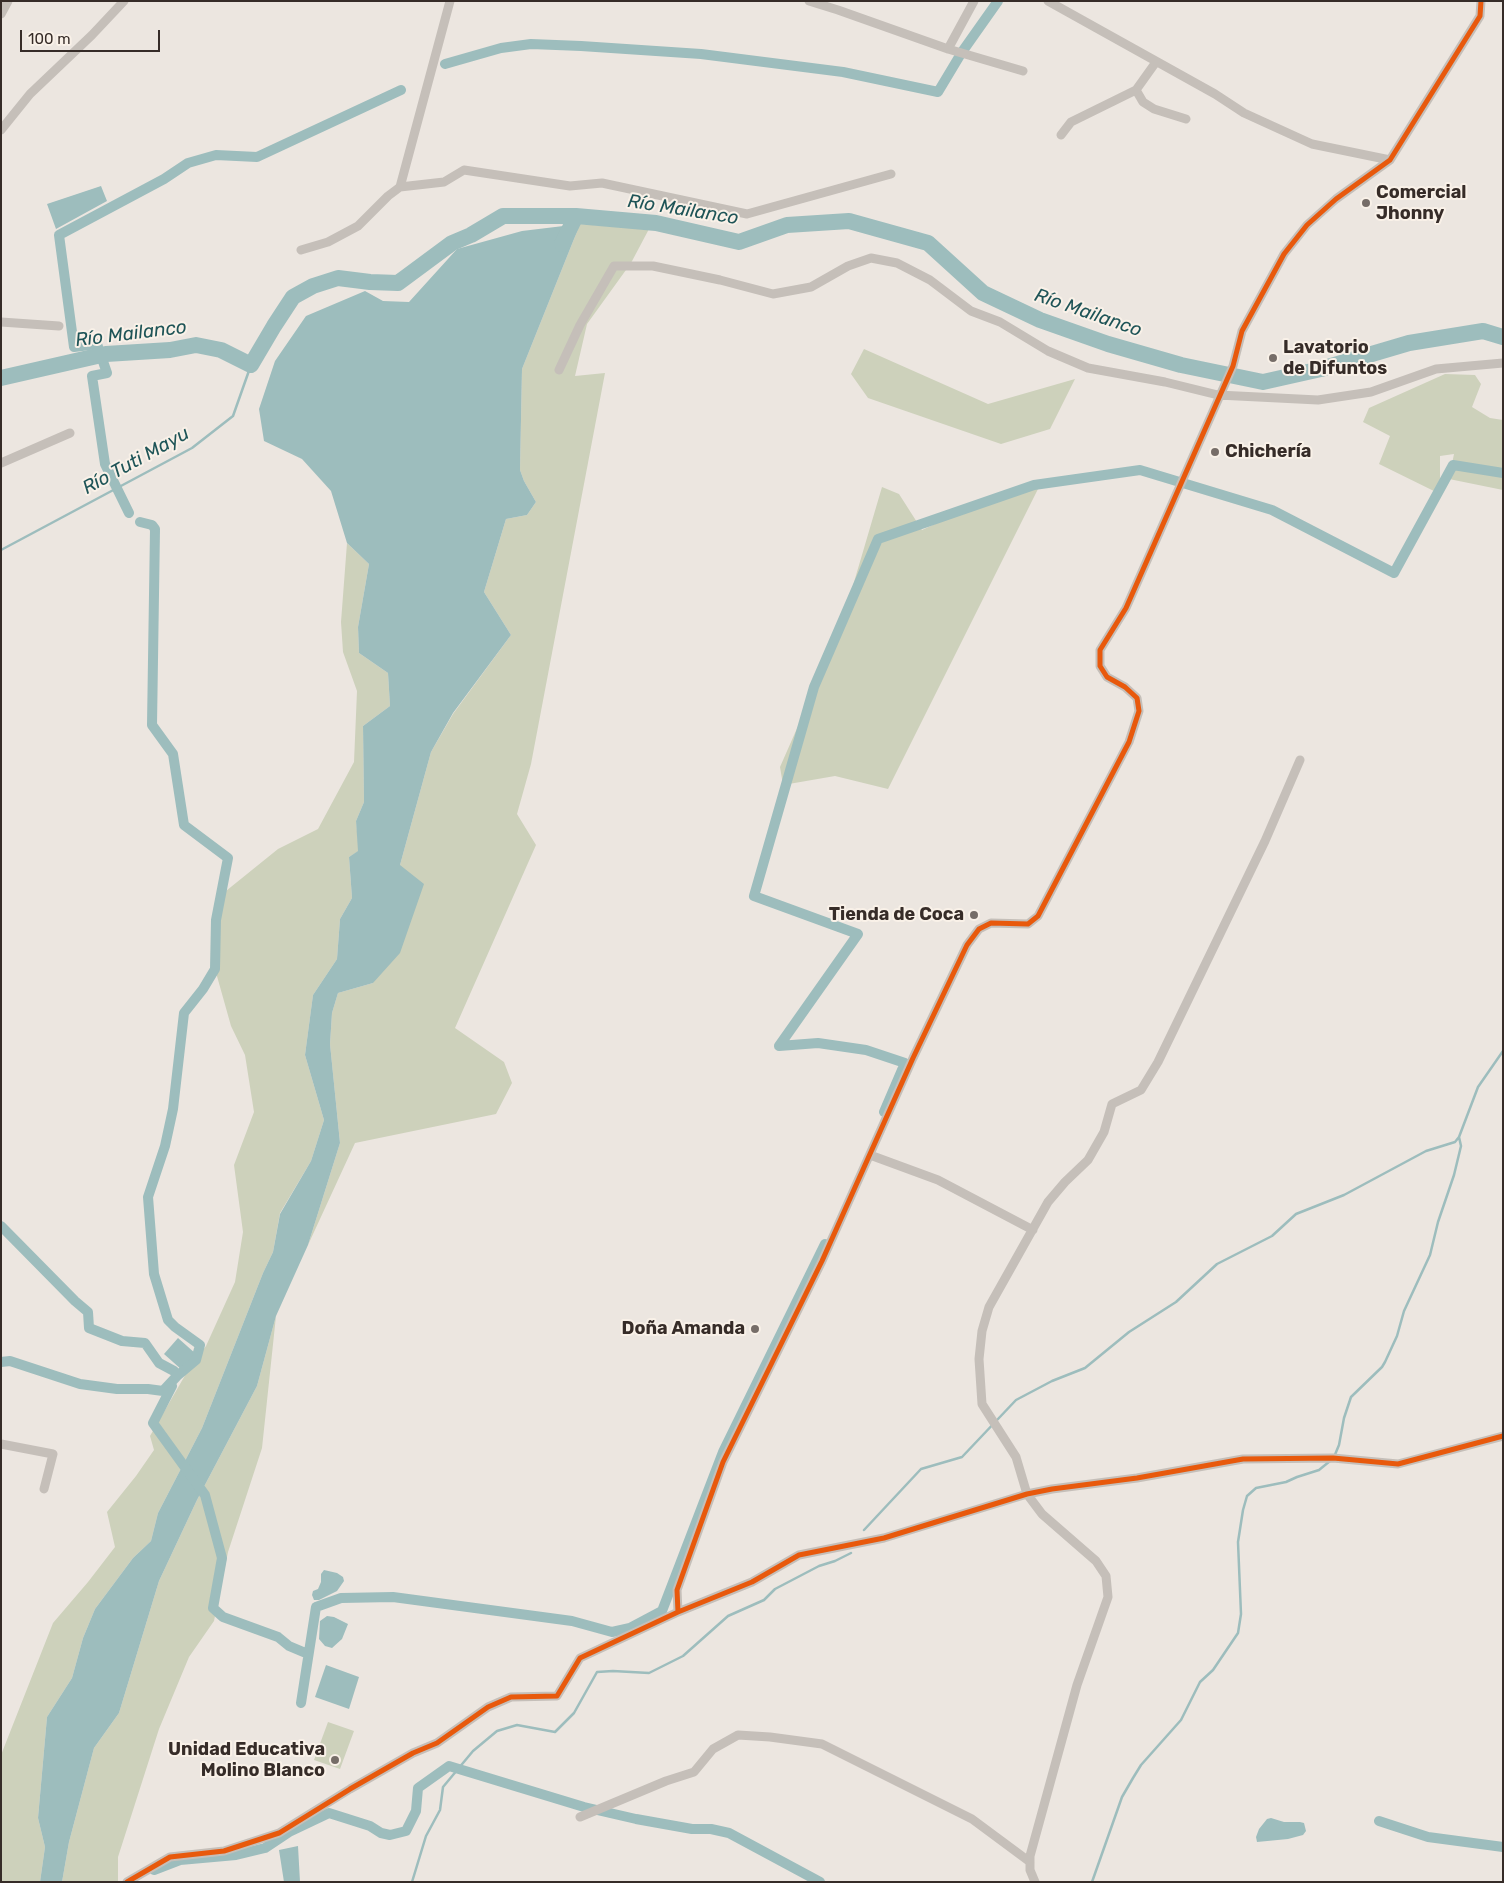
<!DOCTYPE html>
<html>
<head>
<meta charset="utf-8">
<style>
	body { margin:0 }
	#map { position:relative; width:1504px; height:1883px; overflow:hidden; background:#ece6e0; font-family:Rubik,sans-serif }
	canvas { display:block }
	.frame { position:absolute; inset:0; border:2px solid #362c28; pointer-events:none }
	.scale { position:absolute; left:20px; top:30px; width:140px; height:22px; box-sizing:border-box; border:2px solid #362c28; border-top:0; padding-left:6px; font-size:15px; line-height:18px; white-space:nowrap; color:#362c28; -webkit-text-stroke:4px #f9f1e8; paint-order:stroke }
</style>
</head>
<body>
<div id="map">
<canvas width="1504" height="1883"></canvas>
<div class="frame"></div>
<div class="scale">100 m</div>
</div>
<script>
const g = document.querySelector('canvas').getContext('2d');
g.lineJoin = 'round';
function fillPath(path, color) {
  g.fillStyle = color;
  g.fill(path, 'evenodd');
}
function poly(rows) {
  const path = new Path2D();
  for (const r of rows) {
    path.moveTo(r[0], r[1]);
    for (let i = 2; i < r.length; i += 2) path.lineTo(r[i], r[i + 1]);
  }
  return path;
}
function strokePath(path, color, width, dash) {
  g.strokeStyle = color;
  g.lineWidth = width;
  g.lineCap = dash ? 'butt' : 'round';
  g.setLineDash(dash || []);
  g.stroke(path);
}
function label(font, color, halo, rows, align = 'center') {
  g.font = font + ' Rubik,sans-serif';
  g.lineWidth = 4;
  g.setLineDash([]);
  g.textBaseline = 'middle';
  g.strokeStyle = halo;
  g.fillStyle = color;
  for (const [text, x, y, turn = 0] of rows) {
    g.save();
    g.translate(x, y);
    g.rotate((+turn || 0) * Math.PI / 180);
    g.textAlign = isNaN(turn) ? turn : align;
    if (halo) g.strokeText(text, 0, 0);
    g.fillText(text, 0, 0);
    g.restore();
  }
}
fillPath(poly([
	[580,224,649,229,631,263,587,324,575,376,605,373,531,764,517,814,536,845,455,1028,504,1062,512,1083,496,1114,355,1143,308,1245,340,1143,330,1044,332,1013,338,993,373,983,400,865,431,752,453,714,511,635,484,592,506,519,527,515,536,502,524,481,520,470,522,369],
	[864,349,988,404,1075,379,1050,429,1001,444,868,398,851,374],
	[1445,374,1475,375,1481,384,1472,407,1490,418,1503,420,1503,490,1449,479,1454,454,1440,456,1440,494,1379,464,1390,436,1363,422,1369,408],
	[882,487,899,494,922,530,963,511,1039,487,888,789,835,776,783,785,780,767,839,633],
	[347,543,369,564,358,627,359,653,388,673,390,706,363,726,364,802,356,821,359,851,349,857,352,898,340,919,337,959,313,995,305,1055,324,1120,311,1161,280,1213,273,1252,263,1273,202,1428,158,1513,151,1541,133,1558,95,1609,83,1638,72,1678,47,1717,38,1818,45,1847,40,1882,1,1882,1,1755,53,1623,88,1582,115,1547,107,1512,136,1476,154,1450,150,1436,187,1372,206,1346,235,1282,243,1232,234,1165,254,1112,245,1055,231,1026,215,969,216,920,221,895,278,849,318,829,354,762,357,691,343,652,341,622],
	[276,1316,262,1448,228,1552,214,1621,189,1657,159,1729,118,1857,118,1882,62,1882,69,1842,94,1748,119,1713,159,1581,197,1500,257,1386],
	[328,1722,354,1731,340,1769,314,1760]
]), '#cdd1bb');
fillPath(poly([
	[101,186,107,201,56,229,47,204],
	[580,224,522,369,520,470,524,481,536,502,527,515,506,519,484,592,511,635,453,713,431,752,400,865,424,884,400,953,373,983,338,993,332,1013,330,1044,340,1143,308,1245,276,1316,257,1386,197,1500,159,1581,119,1713,94,1748,69,1842,62,1882,40,1882,45,1847,38,1818,47,1717,72,1678,83,1638,95,1609,133,1558,151,1541,158,1513,202,1428,263,1273,273,1252,280,1214,311,1161,324,1120,305,1055,313,995,337,959,340,919,352,898,349,857,358,851,356,821,364,802,363,726,390,706,388,673,359,653,358,627,369,564,347,543,331,491,302,459,264,441,259,409,275,361,306,316,365,291,383,301,409,302,457,249,522,231],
	[178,1338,196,1354,182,1370,164,1354],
	[324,1570,337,1573,343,1577,344,1581,337,1591,319,1600,314,1600,312,1595,313,1591,318,1589,321,1582,321,1574],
	[327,1616,334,1617,348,1624,342,1639,332,1648,325,1646,319,1639,320,1621],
	[326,1665,359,1677,349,1709,315,1697],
	[1271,1818,1284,1822,1300,1822,1304,1823,1306,1831,1303,1835,1288,1839,1257,1842,1256,1837,1259,1829,1267,1819],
	[298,1846,300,1882,284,1882,279,1850]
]), '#9dbdbd');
strokePath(poly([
	[1,550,192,448,233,416,251,365],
	[1334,1457,1339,1445,1344,1418,1351,1397,1382,1367,1385,1362,1397,1336,1404,1311,1430,1255,1438,1222,1454,1175,1461,1146,1459,1137],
	[864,1530,921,1469,962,1457,1016,1400,1052,1381,1085,1368,1129,1332,1176,1302,1217,1264,1272,1236,1296,1214,1344,1195,1426,1151,1455,1142,1459,1137,1478,1087,1503,1051],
	[412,1882,426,1836,440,1810,443,1787,473,1751,497,1731,517,1725,555,1732,574,1713,597,1672,613,1671,649,1673,683,1656,728,1616,764,1600,775,1589,819,1566,835,1561,851,1553],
	[1092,1882,1122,1797,1133,1778,1141,1765,1181,1720,1200,1682,1213,1670,1238,1633,1241,1614,1238,1542,1243,1510,1247,1496,1256,1488,1286,1482,1297,1477,1319,1470,1330,1461]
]), '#9dbdbd', 2.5);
strokePath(poly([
	[445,64,501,48,531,44,581,46,701,54,843,72,938,92,962,52,998,1],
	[129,513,105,464,92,376,107,373,97,344,74,347,59,235,164,179,188,163,216,155,257,157,401,90],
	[884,1112,905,1063,866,1050,818,1043,779,1046,858,934,754,896,814,687,878,539,1034,485,1140,470,1272,510,1394,573,1453,465,1503,473],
	[1,1226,75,1301,88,1312,89,1328,122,1341,145,1343,159,1363,174,1371,177,1376],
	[1,1362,10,1361,80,1384,117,1389,148,1389,163,1391,177,1376,196,1360,200,1345,175,1327,168,1320,154,1274,148,1197,165,1146,173,1109,184,1013,203,989,215,969,216,920,228,858,184,825,173,754,152,725,155,529,152,525,140,522],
	[172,1386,153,1423,205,1495,222,1558,213,1608,223,1617,278,1637,289,1646,308,1654],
	[301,1703,316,1607,341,1598,393,1597,572,1621,612,1632,630,1628,662,1611,723,1452,825,1244],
	[1379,1821,1428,1837,1503,1847],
	[154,1870,180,1860,236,1855,265,1848,289,1832,329,1813,370,1826,381,1833,390,1835,406,1831,416,1811,418,1788,449,1766,584,1807,636,1819,692,1829,711,1829,729,1833,820,1882]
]), '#9dbdbd', 10);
strokePath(poly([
	[562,244,576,216],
	[1,378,106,354,170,350,196,345,221,350,251,365,274,326,293,297,313,286,338,278,370,282,398,283,452,243,471,235,503,216,576,216,656,223,739,242,787,225,849,221,928,243,983,293,1040,320,1108,344,1181,365,1263,382,1321,369,1409,343,1483,331,1503,337]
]), '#9dbdbd', 16);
strokePath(poly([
	[809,1,838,10,948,49,1023,71],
	[1048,1,1215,94,1244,113,1312,144,1390,160],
	[1,14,8,1],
	[948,49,974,1],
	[1136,90,1143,102,1154,109,1186,119],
	[1,130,30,94,92,35,124,1],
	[1061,135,1071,122,1136,90,1156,62],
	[400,187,450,1],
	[301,250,328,242,358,226,388,196,400,187,444,182,464,170,570,186,602,183,747,214,891,174],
	[1,322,59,326],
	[559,370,580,325,614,266,653,266,720,280,773,294,811,287,848,266,871,258,897,263,930,280,971,311,1000,322,1048,351,1088,368,1165,382,1218,395,1318,400,1371,392,1436,369,1503,363],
	[1,463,70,433],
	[870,1155,938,1180,1033,1230],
	[1,1444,53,1454,44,1489],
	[678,1612,677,1590,723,1462,822,1261,913,1058,967,945,979,929,991,923,1028,924,1038,916,1129,742,1139,711,1137,698,1125,687,1107,677,1100,666,1100,650,1126,608,1233,366,1242,331,1284,254,1307,225,1336,199,1390,160,1480,16,1481,1],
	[580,1817,666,1781,694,1772,713,1749,738,1735,770,1737,822,1744,972,1819,1030,1862],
	[127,1882,170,1857,224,1851,279,1833,350,1789,413,1753,437,1743,488,1707,511,1697,557,1696,580,1658,678,1612,752,1582,799,1555,884,1538,1027,1494,1052,1489,1137,1478,1243,1459,1333,1458,1398,1464,1503,1436],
	[1035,1882,1030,1870,1030,1856,1077,1685,1108,1597,1106,1576,1096,1561,1042,1514,1027,1494,1016,1457,982,1404,979,1359,982,1331,989,1307,1048,1202,1065,1182,1088,1160,1104,1132,1112,1104,1141,1090,1158,1062,1265,841,1300,760]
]), '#c5bfb9', 9);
strokePath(poly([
	[678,1612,677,1590,723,1462,822,1261,913,1058,967,945,979,929,991,923,1028,924,1038,916,1129,742,1139,711,1137,698,1125,687,1107,677,1100,666,1100,650,1126,608,1233,366,1242,331,1284,254,1307,225,1336,199,1390,160,1480,16,1481,1],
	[127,1882,170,1857,224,1851,279,1833,350,1789,413,1753,437,1743,488,1707,511,1697,557,1696,580,1658,678,1612,752,1582,799,1555,884,1538,1027,1494,1052,1489,1137,1478,1243,1459,1333,1458,1398,1464,1503,1436]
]), '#e8590c', 5);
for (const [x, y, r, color] of [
	[1366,203,5,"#766d68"],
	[1273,358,5,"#766d68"],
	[1215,452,5,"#766d68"],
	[974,915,5,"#766d68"],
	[755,1329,5,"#766d68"],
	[335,1760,5,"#766d68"]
]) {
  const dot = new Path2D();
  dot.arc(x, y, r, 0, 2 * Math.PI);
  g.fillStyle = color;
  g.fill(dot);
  strokePath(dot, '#f9f1e8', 2);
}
label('bold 18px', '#362c28', '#f9f1e8', [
	["Comercial",1376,193],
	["Jhonny",1376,214],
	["Lavatorio",1283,348],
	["de Difuntos",1283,369],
	["Chichería",1225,452],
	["Tienda de Coca",964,915,"right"],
	["Doña Amanda",745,1329,"right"],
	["Unidad Educativa",325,1750,"right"],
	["Molino Blanco",325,1771,"right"]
], 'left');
label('italic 19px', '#1e5457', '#f9f1e8', [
	["Río Mailanco",683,210,9],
	["Río Mailanco",1088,313,19],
	["Río Mailanco",131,334,-7],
	["Río Tuti Mayu",136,461,-29]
]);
</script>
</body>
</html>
